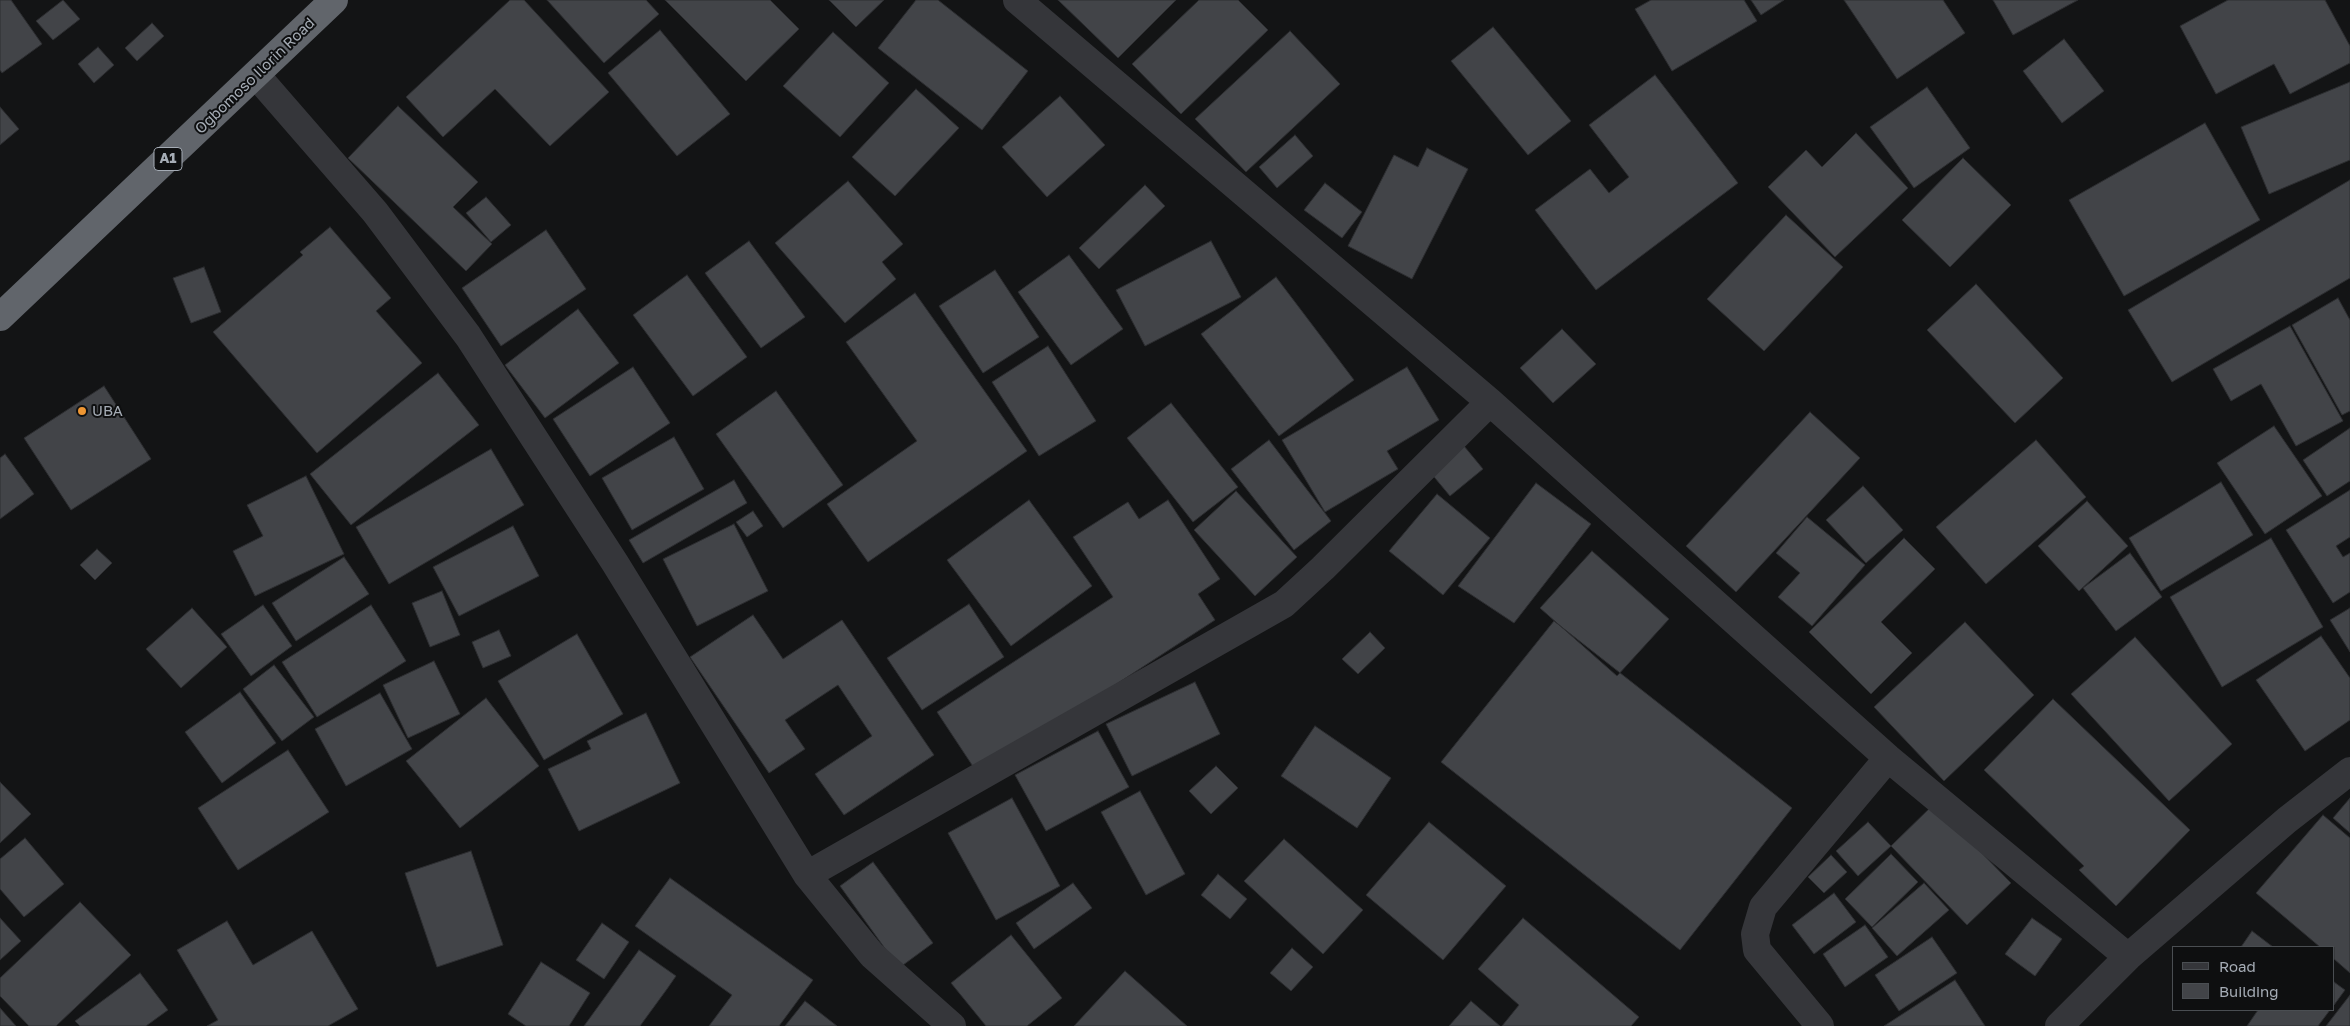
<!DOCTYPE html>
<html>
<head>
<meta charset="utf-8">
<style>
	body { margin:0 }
	#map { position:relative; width:2350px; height:1026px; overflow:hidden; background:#131415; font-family:"Golos Text",sans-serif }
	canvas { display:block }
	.legend { position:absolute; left:2172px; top:946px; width:162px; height:65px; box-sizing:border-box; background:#0e0f10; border:1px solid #4a4e52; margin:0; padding:6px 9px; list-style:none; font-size:15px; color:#a5acb5 }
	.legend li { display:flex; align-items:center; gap:10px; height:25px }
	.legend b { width:25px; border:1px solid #4a4e52 }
</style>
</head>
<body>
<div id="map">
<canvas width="2350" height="1026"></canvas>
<ul class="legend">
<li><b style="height:6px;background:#35363a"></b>Road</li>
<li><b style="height:14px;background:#424448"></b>Building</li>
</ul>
</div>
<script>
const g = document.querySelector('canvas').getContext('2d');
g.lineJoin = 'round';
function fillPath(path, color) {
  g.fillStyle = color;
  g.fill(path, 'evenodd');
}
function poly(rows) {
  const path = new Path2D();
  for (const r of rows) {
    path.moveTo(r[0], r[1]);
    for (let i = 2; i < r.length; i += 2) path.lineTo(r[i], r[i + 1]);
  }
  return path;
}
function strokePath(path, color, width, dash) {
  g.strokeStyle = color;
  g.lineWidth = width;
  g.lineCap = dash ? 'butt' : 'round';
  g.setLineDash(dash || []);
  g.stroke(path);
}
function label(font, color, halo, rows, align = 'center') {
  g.font = font + ' "Golos Text",sans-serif';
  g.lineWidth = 4;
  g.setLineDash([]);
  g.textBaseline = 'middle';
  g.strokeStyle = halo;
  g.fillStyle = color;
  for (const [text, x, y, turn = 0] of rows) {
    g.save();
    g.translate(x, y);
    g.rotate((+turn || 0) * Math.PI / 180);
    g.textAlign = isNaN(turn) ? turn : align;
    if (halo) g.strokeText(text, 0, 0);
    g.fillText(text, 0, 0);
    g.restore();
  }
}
const building = poly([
	[0,0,11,0,42,44,2,73,0,70,0,0],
	[63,0,80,19,53,40,36,21,63,0],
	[510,0,524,0,609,92,550,146,495,89,443,137,406,97,510,0],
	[547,0,646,0,659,14,604,63,547,0],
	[665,0,770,0,799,29,746,81,665,0],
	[829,0,884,0,856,27,829,0],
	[916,0,938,0,1028,71,982,130,878,48,916,0],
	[1058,0,1176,0,1118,58,1058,0],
	[1199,0,1238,0,1268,30,1181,114,1132,64,1199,0],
	[1651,0,1744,0,1757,21,1672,71,1635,9,1651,0],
	[1751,0,1784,0,1761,15,1751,0],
	[1844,0,1943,0,1965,33,1897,79,1844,0],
	[1993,0,2078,0,2013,35,1993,0],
	[2228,0,2325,0,2350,46,2350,63,2290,94,2274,64,2216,94,2180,26,2228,0],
	[152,23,164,36,137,61,125,48,152,23],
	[1493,27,1571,121,1528,155,1451,61,1493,27],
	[660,30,730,114,677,156,608,73,660,30],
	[1290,31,1340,84,1246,172,1195,119,1290,31],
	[833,32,889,83,840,137,783,86,833,32],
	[2064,39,2104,91,2062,123,2023,71,2064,39],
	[98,47,114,65,94,83,78,64,98,47],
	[1655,75,1738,183,1596,290,1535,210,1590,169,1609,193,1629,177,1589,125,1655,75],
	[2350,82,2350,160,2269,194,2241,127,2350,82],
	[1927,87,1970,148,1914,188,1870,127,1927,87],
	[916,89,959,128,895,196,852,157,916,89],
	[1060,96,1105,145,1047,197,1002,147,1060,96],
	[398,106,478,182,453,207,492,244,466,271,348,158,398,106],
	[0,107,19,129,0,145,0,107],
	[2205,123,2260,220,2124,296,2069,200,2205,123],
	[1856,133,1908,188,1835,257,1768,187,1806,150,1822,167,1856,133],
	[1295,135,1313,156,1277,188,1259,167,1295,135],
	[1427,148,1468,169,1412,279,1348,246,1394,155,1418,167,1427,148],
	[1963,158,2011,205,1950,267,1902,220,1963,158],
	[2350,180,2350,278,2172,382,2128,310,2350,180],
	[848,181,903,244,882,262,896,279,845,323,775,243,848,181],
	[1325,183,1362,212,1342,238,1304,210,1325,183],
	[1145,185,1165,206,1099,269,1079,248,1145,185],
	[486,197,511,225,491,242,466,213,486,197],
	[1786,215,1843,267,1764,351,1707,299,1786,215],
	[330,227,391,298,376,311,422,363,317,453,213,332,303,255,300,252,330,227],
	[546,230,586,289,501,346,462,288,546,230],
	[749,241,805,317,761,348,705,273,749,241],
	[1211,241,1241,297,1145,346,1116,290,1211,241],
	[1069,255,1123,329,1071,365,1018,292,1069,255],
	[204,267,221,312,191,323,173,278,204,267],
	[995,270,1039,337,983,373,939,306,995,270],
	[687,275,747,357,693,396,633,315,687,275],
	[1276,277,1354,380,1279,436,1201,334,1276,277],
	[1976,284,2063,378,2015,423,1927,330,1976,284],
	[915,293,1027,451,868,562,827,504,917,441,846,342,915,293],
	[2338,298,2350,320,2350,411,2342,415,2292,325,2338,298],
	[578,309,619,363,545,418,505,365,578,309],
	[2290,326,2343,421,2296,446,2261,384,2231,401,2213,369,2290,326],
	[1562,329,1596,364,1553,403,1520,368,1562,329],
	[1048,346,1096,421,1039,456,992,382,1048,346],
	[633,367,670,423,590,476,553,419,633,367],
	[1407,367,1439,420,1387,451,1398,469,1325,512,1282,440,1407,367],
	[438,373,479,425,351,525,310,474,438,373],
	[104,386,151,459,71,510,24,438,104,386],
	[776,391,843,485,783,528,716,434,776,391],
	[1171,403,1238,487,1193,522,1127,438,1171,403],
	[1810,412,1860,458,1736,592,1686,546,1810,412],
	[2274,426,2322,496,2265,534,2217,463,2274,426],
	[2350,428,2350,481,2327,496,2303,460,2350,428],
	[674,437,704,489,632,530,602,478,674,437],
	[1269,440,1331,521,1294,550,1231,469,1269,440],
	[2036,440,2086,497,1986,584,1936,527,2036,440],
	[1464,446,1483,469,1450,496,1430,472,1464,446],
	[491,449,524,505,389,584,356,527,491,449],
	[5,454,34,494,0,519,0,458,5,454],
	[306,476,344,554,255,596,233,551,263,536,247,505,306,476],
	[734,480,747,503,643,563,629,540,734,480],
	[2221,482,2253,535,2161,591,2129,538,2221,482],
	[1536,483,1591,524,1514,623,1458,586,1536,483],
	[1863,486,1903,530,1866,563,1826,520,1863,486],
	[2350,490,2350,537,2336,546,2343,557,2350,553,2350,592,2333,603,2286,530,2350,490],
	[1236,491,1297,557,1255,596,1194,530,1236,491],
	[1437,494,1490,538,1443,595,1389,551,1437,494],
	[1029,500,1092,586,1011,646,947,560,1029,500],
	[1168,500,1220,579,1198,594,1215,620,978,774,937,712,1113,597,1073,537,1128,502,1139,519,1168,500],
	[2087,501,2128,546,2079,591,2038,546,2087,501],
	[753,511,763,526,747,537,736,522,753,511],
	[1807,517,1865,565,1812,626,1778,597,1800,573,1776,553,1807,517],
	[734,524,768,591,697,626,663,559,734,524],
	[513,526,539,576,459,616,433,567,513,526],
	[1904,538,1935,569,1881,622,1912,653,1871,694,1809,632,1904,538],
	[2271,538,2323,627,2222,687,2170,597,2271,538],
	[97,549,112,563,95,580,80,565,97,549],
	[1592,551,1669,619,1617,676,1540,608,1592,551],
	[2130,553,2162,597,2116,631,2083,588,2130,553],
	[344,557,369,594,296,641,272,603,344,557],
	[442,591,460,635,430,647,412,603,442,591],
	[969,604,1004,657,922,710,887,658,969,604],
	[263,605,292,646,251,676,221,634,263,605],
	[371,605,406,661,317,717,282,662,371,605],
	[192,608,227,647,181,688,146,649,192,608],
	[2350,608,2350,652,2330,620,2350,608],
	[753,615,783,659,842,620,934,755,844,815,815,774,872,736,838,685,785,720,805,749,769,773,690,657,753,615],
	[1554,621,1792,808,1680,950,1441,762,1554,621],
	[1965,622,2034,695,1944,781,1874,707,1965,622],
	[499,630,511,656,483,668,472,642,499,630],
	[1370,632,1385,648,1358,674,1342,659,1370,632],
	[577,634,623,714,544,760,498,681,577,634],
	[2321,636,2350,678,2350,720,2305,751,2256,680,2321,636],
	[2135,637,2232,744,2169,801,2071,694,2135,637],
	[434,661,460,714,408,738,383,685,434,661],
	[274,665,314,717,282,741,243,689,274,665],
	[1195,682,1220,734,1132,776,1106,724,1195,682],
	[240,692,276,743,222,783,185,732,240,692],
	[380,693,412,749,346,786,315,729,380,693],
	[486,698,539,766,460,828,406,761,486,698],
	[2053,699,2190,830,2116,906,2079,870,2084,866,1984,770,2053,699],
	[646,713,680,783,579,831,548,769,591,749,587,741,646,713],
	[1315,726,1391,778,1357,828,1281,776,1315,726],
	[1098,731,1129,787,1046,831,1015,775,1098,731],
	[288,750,329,812,238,870,198,808,288,750],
	[1216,766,1238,788,1211,814,1189,791,1216,766],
	[0,782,31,814,0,843,0,782],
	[1140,791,1185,874,1146,895,1101,812,1140,791],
	[1012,798,1060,886,996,920,948,833,1012,798],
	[2350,798,2350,833,2333,818,2350,798],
	[1934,804,2011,883,1967,925,1891,846,1934,804],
	[2323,815,2350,838,2350,973,2334,959,2334,947,2320,947,2256,893,2323,815],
	[1429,822,1506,886,1443,960,1366,895,1429,822],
	[1868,822,1891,846,1858,876,1836,851,1868,822],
	[25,838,64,884,24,917,0,889,0,859,25,838],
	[1284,839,1363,910,1323,954,1244,881,1284,839],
	[471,851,503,945,437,967,405,873,471,851],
	[1891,854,1918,882,1872,927,1845,899,1891,854],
	[1831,855,1847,872,1824,893,1808,877,1831,855],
	[873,862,933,943,899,968,840,886,873,862],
	[1218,874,1247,899,1230,919,1201,895,1218,874],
	[670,878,813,980,779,1026,709,1026,732,995,635,926,670,878],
	[1073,883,1092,908,1034,949,1016,923,1073,883],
	[1924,883,1949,910,1897,956,1872,928,1924,883],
	[1834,893,1856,922,1814,954,1792,925,1834,893],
	[80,902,131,955,56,1026,29,1026,0,996,0,978,80,902],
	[0,918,21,941,0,960,0,918],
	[1523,918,1639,1017,1631,1026,1502,1026,1519,1005,1478,969,1523,918],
	[2032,918,2062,939,2035,976,2005,954,2032,918],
	[227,921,253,965,312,931,358,1009,328,1026,207,1026,218,1020,177,950,227,921],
	[602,923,629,942,604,979,576,960,602,923],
	[1865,925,1888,957,1845,987,1823,954,1865,925],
	[2252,931,2273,947,2241,947,2252,931],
	[1011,935,1062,998,1027,1026,986,1026,951,983,1011,935],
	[1932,937,1957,973,1899,1011,1875,975,1932,937],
	[1292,948,1313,967,1291,991,1270,973,1292,948],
	[639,950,676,976,667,989,640,1026,584,1026,639,950],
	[541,962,590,993,569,1026,526,1026,508,1014,541,962],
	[1125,971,1187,1026,1074,1026,1125,971],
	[140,973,168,1010,146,1026,80,1026,75,1021,140,973],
	[1955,980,1985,1026,1884,1026,1955,980],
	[2334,982,2345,990,2334,1005,2334,982],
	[2350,995,2350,1026,2326,1026,2350,995],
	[805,1001,837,1026,785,1026,805,1001],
	[1471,1001,1500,1026,1449,1026,1471,1001],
	[0,1008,16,1026,0,1026,0,1008],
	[2258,1010,2330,1010,2318,1026,2247,1026,2258,1010]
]);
fillPath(building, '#424448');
strokePath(building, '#2d2e31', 1);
strokePath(poly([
	[1017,0,1490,402,1888,758,2128,957],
	[256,75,375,212,468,336,615,563,807,875,872,955,952,1026],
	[807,875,1284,604,1323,568,1490,402],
	[1820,1026,1757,950,1755,934,1763,907,1888,758],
	[2059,1026,2128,957,2287,820,2350,771]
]), '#35363a', 28);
strokePath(poly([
	[0,317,334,0]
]), '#61656b', 28);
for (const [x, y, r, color] of [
	[82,411,5,"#ee9633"]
]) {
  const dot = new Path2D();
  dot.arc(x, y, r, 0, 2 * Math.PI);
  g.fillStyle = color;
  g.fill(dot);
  strokePath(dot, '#0e0f10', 2);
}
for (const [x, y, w] of [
	[168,159,28]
]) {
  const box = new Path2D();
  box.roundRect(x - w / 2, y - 11.5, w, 23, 4);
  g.fillStyle = '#0e0f10';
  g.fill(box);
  strokePath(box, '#a5acb5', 1);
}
label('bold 14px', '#a5acb5', null, [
	["A1",168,159]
]);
label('15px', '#a5acb5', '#0e0f10', [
	["Ogbomoso Ilorin Road",255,76,-44]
]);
label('15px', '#a5acb5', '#0e0f10', [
	["UBA",92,411]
], 'left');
</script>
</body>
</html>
